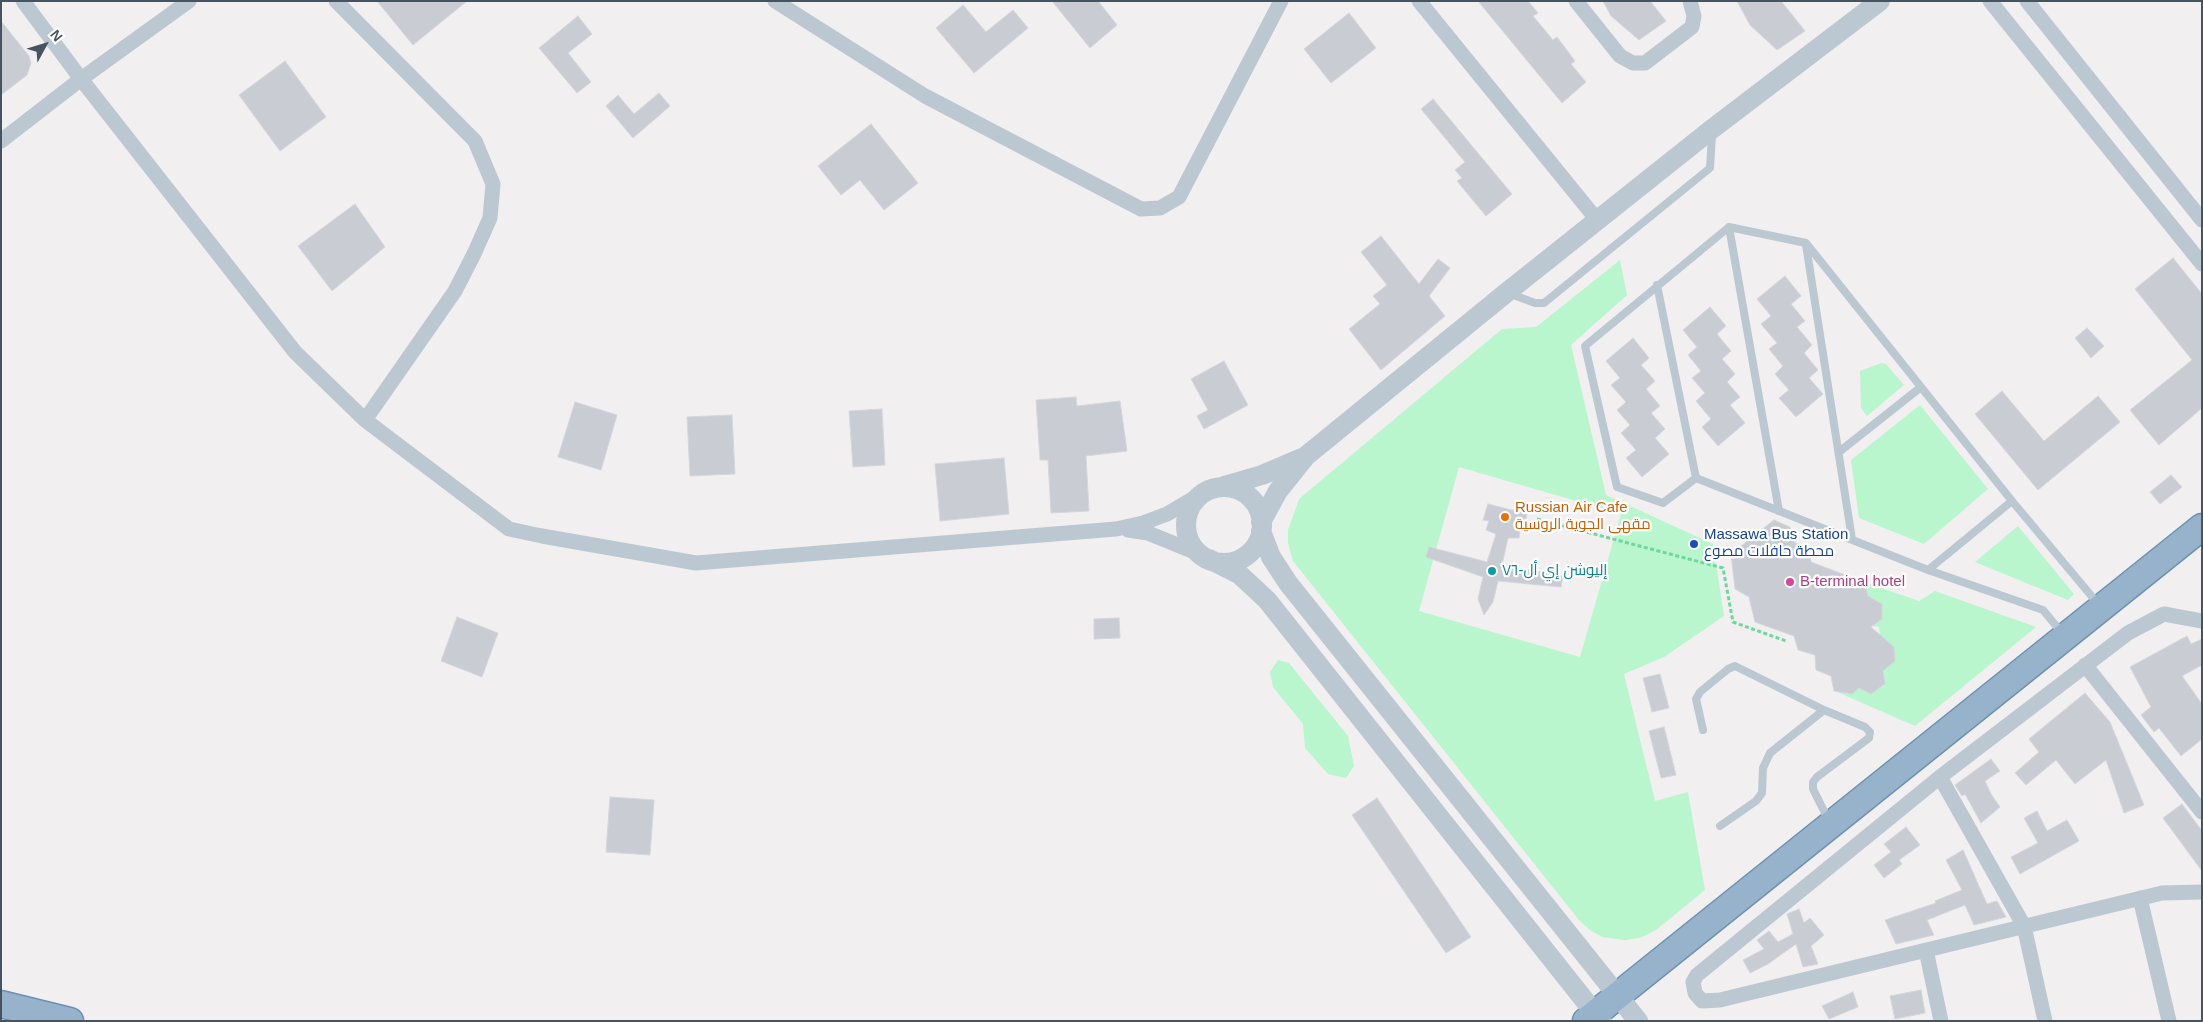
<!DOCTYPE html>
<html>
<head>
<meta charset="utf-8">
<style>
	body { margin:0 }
	#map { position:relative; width:2203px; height:1022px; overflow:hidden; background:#f2eff0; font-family:Helvetica,sans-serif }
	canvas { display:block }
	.frame { position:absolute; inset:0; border:2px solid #455460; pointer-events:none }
	.north { position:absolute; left:20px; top:20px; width:50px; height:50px; -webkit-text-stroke:4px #fff; paint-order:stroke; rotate:51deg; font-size:14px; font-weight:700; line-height:20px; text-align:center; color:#455460 }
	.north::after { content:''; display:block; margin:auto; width:18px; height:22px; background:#455460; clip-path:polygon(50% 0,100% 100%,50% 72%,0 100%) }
</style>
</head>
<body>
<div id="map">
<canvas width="2203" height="1022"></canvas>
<div class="frame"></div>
<div class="north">N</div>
</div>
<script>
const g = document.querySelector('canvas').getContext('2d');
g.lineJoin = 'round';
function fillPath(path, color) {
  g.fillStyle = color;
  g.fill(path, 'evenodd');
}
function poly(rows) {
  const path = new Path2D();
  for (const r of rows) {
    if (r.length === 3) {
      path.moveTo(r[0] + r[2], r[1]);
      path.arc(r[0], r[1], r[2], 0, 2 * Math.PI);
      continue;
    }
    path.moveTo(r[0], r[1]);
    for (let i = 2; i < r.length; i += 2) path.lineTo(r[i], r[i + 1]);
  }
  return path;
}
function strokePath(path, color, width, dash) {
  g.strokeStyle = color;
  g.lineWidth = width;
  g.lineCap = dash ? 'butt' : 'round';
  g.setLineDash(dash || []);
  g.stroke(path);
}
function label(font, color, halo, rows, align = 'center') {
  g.font = font + ' Helvetica,Cairo,sans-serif';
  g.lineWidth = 4.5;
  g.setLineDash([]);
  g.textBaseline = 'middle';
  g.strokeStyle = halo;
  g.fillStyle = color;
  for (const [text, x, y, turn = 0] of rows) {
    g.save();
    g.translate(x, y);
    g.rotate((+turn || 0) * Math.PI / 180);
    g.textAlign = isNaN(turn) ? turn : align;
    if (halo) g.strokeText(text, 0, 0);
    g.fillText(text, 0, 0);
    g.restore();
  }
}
fillPath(poly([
	[1620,260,1627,295,1571,345,1606,495,1713,544,1724,616,1664,657,1624,674,1655,801,1688,792,1705,890,1656,930,1640,938,1625,940,1602,937,1590,930,1579,920,1293,561,1288,543,1288,530,1299,499,1502,329,1536,327],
	[1459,467,1621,514,1580,657,1419,611],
	[1881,363,1886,364,1904,385,1867,416,1861,408,1860,371],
	[1920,405,1988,489,1924,544,1859,518,1851,460],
	[2018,526,2074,594,2068,600,1975,562],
	[1864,582,1919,601,1935,591,2036,627,1915,726,1835,691,1852,694,1859,688,1871,694,1885,685,1879,627,1873,626,1882,619,1882,604,1868,596],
	[1278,660,1289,663,1348,736,1354,766,1346,778,1328,774,1305,748,1303,724,1273,687,1270,672]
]), '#b9f5cd');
const building = poly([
	[377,1,467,1,413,45,377,1],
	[1052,1,1098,1,1117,25,1090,48,1052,1],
	[1478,1,1528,1,1538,13,1533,16,1553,40,1557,37,1575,61,1571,64,1586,82,1562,103,1478,1],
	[1603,1,1650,1,1666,21,1639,40,1611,16,1603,1],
	[1737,1,1781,1,1805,31,1777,50,1750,25,1737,1],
	[963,5,986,32,1013,10,1028,28,974,73,936,28,963,5],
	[1349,13,1376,48,1331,83,1304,49,1349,13],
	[578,16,592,34,568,53,591,82,577,93,539,48,578,16],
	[1,21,29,56,31,63,27,75,1,95,1,21],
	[285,61,326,117,280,151,239,95,285,61],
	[659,93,670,106,633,138,606,106,618,95,634,114,659,93],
	[1433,99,1512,194,1486,216,1457,181,1462,178,1455,170,1465,162,1421,109,1433,99],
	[871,124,918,183,884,210,860,180,841,195,818,166,871,124],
	[355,204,385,247,332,291,298,246,355,204],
	[1381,236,1419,284,1438,259,1450,268,1429,296,1445,316,1381,370,1349,329,1380,304,1373,296,1387,285,1361,252,1381,236],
	[2173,258,2202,294,2202,408,2159,445,2130,410,2192,360,2135,289,2173,258],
	[1785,276,1801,296,1791,304,1805,321,1797,327,1812,345,1804,353,1818,370,1809,378,1823,394,1796,417,1779,398,1789,390,1775,374,1783,366,1769,349,1777,343,1761,324,1771,316,1757,299,1785,276],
	[1710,307,1726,326,1717,334,1731,351,1722,359,1735,374,1727,382,1740,397,1730,405,1745,423,1718,446,1702,427,1711,419,1696,401,1705,393,1692,378,1701,371,1688,355,1697,347,1683,330,1710,307],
	[2087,328,2104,346,2091,358,2075,338,2087,328],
	[1633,338,1649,358,1641,365,1655,381,1646,389,1660,406,1651,413,1665,429,1655,438,1669,454,1642,477,1626,458,1636,450,1621,433,1630,425,1617,410,1626,402,1611,385,1620,378,1606,361,1633,338],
	[1224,361,1248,405,1204,429,1197,416,1208,410,1191,379,1224,361],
	[2002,391,2044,441,2098,396,2120,422,2038,490,1975,414,2002,391],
	[1076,397,1077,406,1120,401,1127,451,1086,456,1089,511,1051,513,1048,460,1040,460,1036,400,1076,397],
	[575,402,617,415,601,470,558,457,575,402],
	[882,409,885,465,853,467,849,411,882,409],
	[732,415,735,474,690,476,687,417,732,415],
	[1004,458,1009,514,940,521,935,464,1004,458],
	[2171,475,2182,487,2160,504,2150,492,2171,475],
	[1488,504,1527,514,1523,530,1520,529,1519,538,1508,538,1502,565,1563,576,1561,587,1498,581,1493,602,1484,615,1478,599,1483,577,1426,557,1429,547,1487,562,1496,534,1486,530,1489,521,1483,520,1488,504],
	[1774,520,1790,527,1795,543,1809,547,1811,562,1864,582,1868,596,1882,604,1882,619,1871,627,1894,647,1895,661,1883,671,1885,684,1871,694,1859,688,1852,694,1834,691,1831,676,1816,670,1815,655,1798,650,1794,636,1755,622,1749,597,1735,589,1731,554,1774,520],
	[457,617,498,633,482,677,441,661,457,617],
	[1119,618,1120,638,1094,639,1094,619,1119,618],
	[2187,636,2191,644,2202,639,2202,665,2182,676,2202,704,2202,739,2181,756,2159,728,2154,732,2141,715,2151,707,2130,667,2187,636],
	[1660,674,1669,708,1652,712,1643,678,1660,674],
	[2085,693,2110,722,2144,805,2124,813,2106,760,2075,784,2056,760,2026,785,2015,773,2039,752,2029,739,2085,693],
	[1664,727,1676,775,1661,778,1649,731,1664,727],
	[1991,759,2000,771,1985,781,1991,794,2000,807,1981,823,1965,794,1962,796,1955,785,1991,759],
	[610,797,654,800,650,855,606,852,610,797],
	[1377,798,1471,937,1446,953,1352,815,1377,798],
	[2182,804,2202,831,2202,871,2163,818,2182,804],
	[2037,811,2047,831,2067,820,2079,841,2020,874,2011,857,2038,843,2024,818,2037,811],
	[1906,827,1920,845,1899,860,1902,864,1884,878,1874,865,1891,852,1884,844,1906,827],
	[1963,850,1987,904,1997,901,2006,917,1974,925,1965,905,1927,920,1934,935,1896,944,1885,920,1936,903,1935,901,1962,890,1946,860,1963,850],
	[1799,909,1804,923,1810,918,1824,935,1811,946,1818,964,1803,967,1796,944,1768,964,1750,973,1743,960,1764,949,1757,940,1769,931,1778,942,1793,934,1787,914,1799,909],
	[1921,990,1925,1013,1895,1019,1890,996,1921,990],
	[1853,992,1858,1007,1829,1019,1822,1006,1853,992]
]);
fillPath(building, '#c9cdd3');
strokePath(building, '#d3d6dc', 1);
const trunk = poly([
	[1,1004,70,1021],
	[1586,1021,2202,527]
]);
strokePath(trunk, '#6d90b0', 29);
strokePath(poly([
	[1537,519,1723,568,1733,622,1786,641]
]), '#6dd79e', 3, [4, 2.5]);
strokePath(poly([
	[1729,227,1779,511],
	[1806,245,1852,539],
	[1657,285,1696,478],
	[1508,293,1535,303,1544,303,1710,168,1712,134],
	[1839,452,1921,387],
	[1928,570,2012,501],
	[2063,634,2043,610,1928,570,1696,478,1663,503,1617,487,1585,346,1729,227,1806,243,2012,501,2099,605],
	[1703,730,1696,699,1700,692,1728,669,1735,666,1824,710,1865,727,1870,732,1869,738,1817,777,1813,782,1813,789,1829,821],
	[1720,826,1756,801,1762,793,1763,768,1770,753,1824,710]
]), '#bcc8d1', 8);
strokePath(poly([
	[23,1,81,79,295,352,365,420,509,529,542,536,696,563,1116,529,1143,523,1167,514,1201,494],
	[336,1,475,141,493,184,490,218,474,254,455,291,365,420],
	[775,1,925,96,1141,209,1160,208,1179,197,1281,1],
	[1419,1,1598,221],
	[1576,1,1620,56,1633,63,1645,63,1692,27,1694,16,1690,1],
	[1990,1,2202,264],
	[2027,1,2202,220],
	[1,141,81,79,189,1],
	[1128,530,1148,533,1202,555],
	[2202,621,2164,614,2128,633,1940,777,1697,975,1693,982,1695,993,1702,1001,1720,1000,2162,893,2202,892],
	[2085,665,2202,812],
	[1940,777,2024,926,2045,1021],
	[2140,898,2169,1021],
	[1926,950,1941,1021]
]), '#bcc8d1', 15);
strokePath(poly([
	[1224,486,1262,475,1302,458],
	[1224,525,38],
	[1261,522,1278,491,1306,456,1506,293,1712,129,1880,1],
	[1261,531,1271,557,1288,583,1638,1021],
	[1209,559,1239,574,1267,600,1601,1021]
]), '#bcc8d1', 20);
strokePath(trunk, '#97b3cb', 26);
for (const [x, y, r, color] of [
	[1505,517,5,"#e8710a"],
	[1694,544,5,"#1a4fb4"],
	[1492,571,5,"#0f9aa8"],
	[1790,582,5,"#d1479c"]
]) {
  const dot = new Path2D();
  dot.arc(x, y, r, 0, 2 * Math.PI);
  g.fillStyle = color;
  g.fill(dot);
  strokePath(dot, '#fff', 2);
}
label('15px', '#c56008', '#fff', [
	["Russian Air Cafe",1515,508],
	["مقهى الجوية الروسية",1515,525]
], 'left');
label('15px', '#164399', '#fff', [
	["Massawa Bus Station",1704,535],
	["محطة حافلات مصوع",1704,552]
], 'left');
label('15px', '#0d838f', '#fff', [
	["إليوشن إي أل-٧٦",1502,571]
], 'left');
label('15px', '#b23c85', '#fff', [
	["B-terminal hotel",1800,582]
], 'left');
</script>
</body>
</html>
